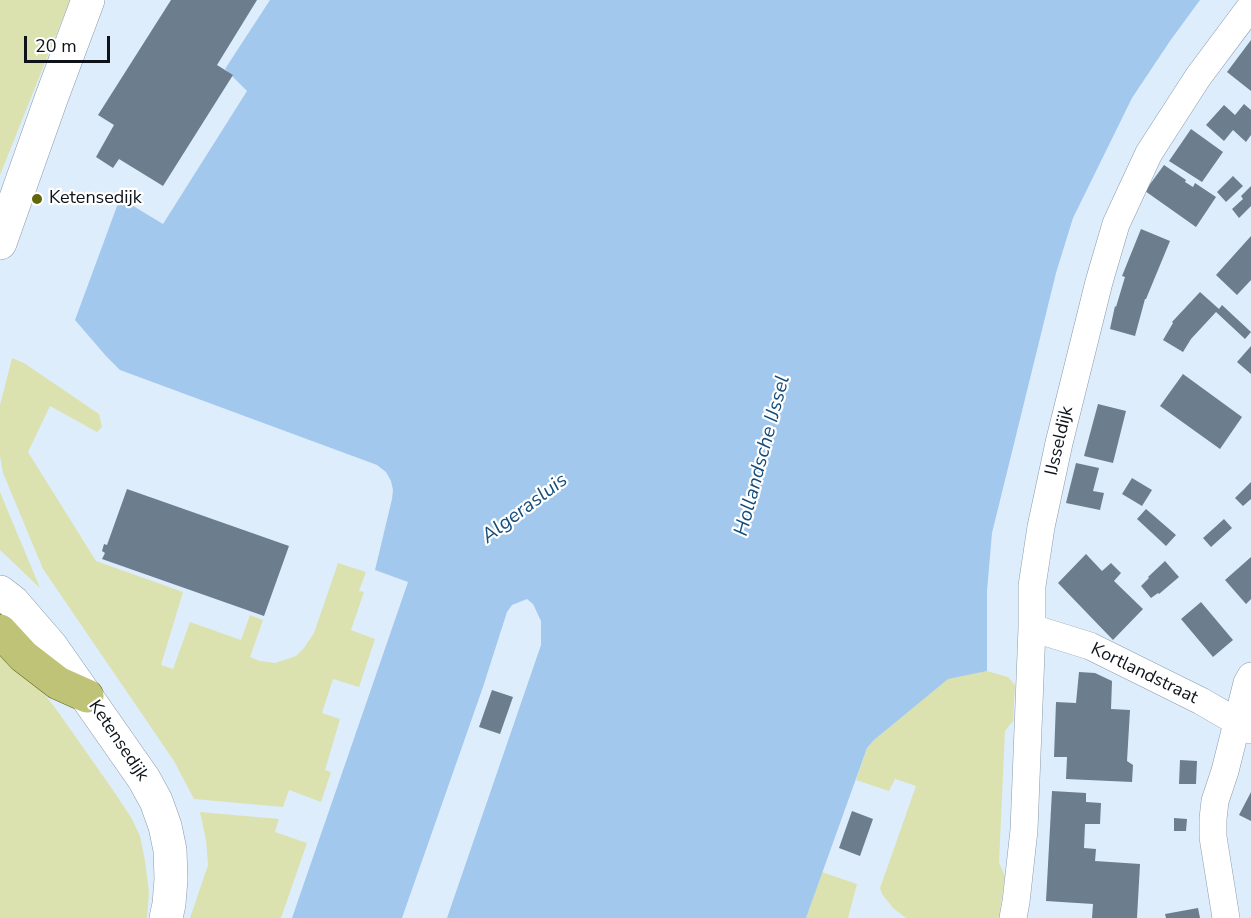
<!DOCTYPE html>
<html>
<head>
<meta charset="utf-8">
<style>
	body { margin:0 }
	#map { position:relative; width:1251px; height:918px; overflow:hidden; background:#deedfb; font-family:"Nunito Sans",sans-serif }
	canvas { display:block }
	.scale { position:absolute; left:24px; top:36px; width:86px; height:27px; box-sizing:border-box; border:3px solid #0d1319; border-top:0; padding-left:8px; font-size:18px; line-height:21px; white-space:nowrap; color:#0d1319; -webkit-text-stroke:4px #fff; paint-order:stroke }
</style>
</head>
<body>
<div id="map">
<canvas width="1251" height="918"></canvas>
<div class="scale">20 m</div>
</div>
<script>
const g = document.querySelector('canvas').getContext('2d');
g.lineJoin = 'round';
function fillPath(path, color) {
  g.fillStyle = color;
  g.fill(path, 'evenodd');
}
function poly(rows) {
  const path = new Path2D();
  for (const r of rows) {
    path.moveTo(r[0], r[1]);
    for (let i = 2; i < r.length; i += 2) path.lineTo(r[i], r[i + 1]);
  }
  return path;
}
function strokePath(path, color, width, dash) {
  g.strokeStyle = color;
  g.lineWidth = width;
  g.lineCap = dash ? 'butt' : 'round';
  g.setLineDash(dash || []);
  g.stroke(path);
}
function label(font, color, halo, rows, align = 'center') {
  g.font = font + ' "Nunito Sans",sans-serif';
  g.lineWidth = 4.5;
  g.setLineDash([]);
  g.textBaseline = 'middle';
  g.strokeStyle = halo;
  g.fillStyle = color;
  for (const [text, x, y, turn = 0] of rows) {
    g.save();
    g.translate(x, y);
    g.rotate((+turn || 0) * Math.PI / 180);
    g.textAlign = isNaN(turn) ? turn : align;
    if (halo) g.strokeText(text, 0, 0);
    g.fillText(text, 0, 0);
    g.restore();
  }
}
fillPath(poly([
	[0,0,70,0,0,175],
	[12,358,24,363,99,414,102,427,97,432,50,406,28,452,96,561,183,592,161,665,173,669,190,622,241,640,250,615,263,620,250,657,260,661,275,663,296,656,304,648,314,633,338,563,366,572,359,591,364,592,351,630,375,639,359,687,333,679,322,713,340,719,325,770,331,772,321,802,289,790,283,807,194,799,174,761,43,569,3,473,0,456,0,405],
	[0,492,40,588,0,550],
	[0,644,31,677,56,709,115,793,132,819,140,836,145,861,149,892,147,918,0,918],
	[987,671,1008,677,1015,685,1013,721,1005,731,999,863,1005,876,999,918,906,918,893,908,882,894,880,888,916,786,895,779,889,791,856,780,867,748,874,740,948,678],
	[200,812,279,819,275,832,307,843,281,918,190,918,208,865,206,840],
	[822,872,857,884,848,918,806,918]
]), '#dbe2b0');
fillPath(poly([
	[270,0,1200,0,1170,41,1132,98,1073,218,1056,273,992,533,987,591,987,671,948,679,874,740,867,748,806,918,447,918,541,645,541,621,533,604,527,599,512,605,507,612,483,687,402,918,292,918,408,582,375,570,392,499,393,490,391,481,386,472,377,465,120,370,106,356,75,320,120,198,163,224,247,91,225,69]
]), '#a2c8ee');
fillPath(poly([
	[171,0,257,0,217,65,233,75,163,186,119,159,113,168,96,157,114,125,98,115],
	[1251,40,1251,91,1227,72],
	[1244,104,1251,110,1251,135,1246,142,1233,130,1224,141,1206,125,1224,105,1235,115],
	[1191,129,1223,152,1202,182,1169,161],
	[1164,165,1186,180,1185,182,1193,187,1195,183,1216,197,1196,227,1145,191],
	[1233,176,1243,186,1226,202,1217,192],
	[1251,186,1251,206,1239,218,1232,209,1243,199,1241,196],
	[1141,229,1170,241,1146,299,1145,299,1135,336,1110,329,1115,306,1116,307,1125,277,1122,276],
	[1251,236,1251,280,1237,295,1216,275],
	[1200,292,1219,309,1222,305,1251,332,1245,339,1216,312,1191,339,1183,352,1163,340,1173,323,1172,322],
	[1251,346,1251,374,1237,362],
	[1183,374,1242,417,1220,449,1160,406],
	[1098,404,1126,411,1113,463,1084,456],
	[1076,463,1099,468,1093,491,1104,493,1100,510,1066,503],
	[1132,478,1152,490,1142,506,1122,494],
	[1251,482,1251,499,1243,506,1235,498],
	[127,489,289,546,264,616,102,559,105,553,102,551,104,544,107,545],
	[1146,509,1176,535,1166,546,1137,519],
	[1224,519,1232,528,1211,547,1203,538],
	[1086,554,1102,571,1111,563,1121,573,1114,581,1143,609,1113,640,1058,583],
	[1251,557,1251,599,1246,604,1225,580],
	[1165,561,1179,577,1159,594,1158,593,1151,598,1141,586,1149,578,1148,577],
	[1201,602,1233,640,1213,657,1181,619],
	[1079,672,1095,673,1112,681,1111,709,1130,710,1127,761,1133,765,1132,782,1066,779,1067,757,1054,757,1056,702,1076,703],
	[492,690,513,697,500,734,479,727],
	[1180,760,1197,761,1196,784,1179,784],
	[1052,791,1086,793,1086,802,1101,803,1100,824,1085,824,1084,848,1096,849,1095,861,1140,864,1137,918,1092,918,1093,904,1046,901],
	[1251,792,1251,821,1239,815],
	[852,811,873,819,860,856,839,848],
	[1174,818,1187,819,1186,831,1174,831],
	[1198,908,1200,918,1166,918,1165,914]
]), '#6c7d8d');
const minor = poly([
	[1032,628,1090,646,1201,701,1251,730],
	[1013,918,1016,902,1024,830,1032,628,1032,586,1041,527,1059,443,1099,282,1116,224,1149,153,1198,77,1251,6],
	[1226,918,1213,837,1213,819,1215,801,1225,771,1247,683,1251,676]
]);
const tertiary = poly([
	[0,243,51,99,88,0],
	[0,592,13,602,51,646,144,779,156,801,165,826,170,850,171,879,169,904,166,918]
]);
const primary = poly([
	[0,631,23,656,58,683,87,696]
]);
strokePath(minor, '#899bac', 28);
strokePath(tertiary, '#899bac', 34);
strokePath(primary, '#636b1b', 34);
strokePath(minor, '#fff', 27);
strokePath(tertiary, '#fff', 33);
strokePath(primary, '#bec377', 33);
for (const [x, y, r, color] of [
	[37,199,6,"#606706"]
]) {
  const dot = new Path2D();
  dot.arc(x, y, r, 0, 2 * Math.PI);
  g.fillStyle = color;
  g.fill(dot);
  strokePath(dot, '#fff', 2);
}
label('18px', '#0d1319', '#fff', [
	["Ketensedijk",49,199]
], 'left');
label('18px', '#0d1319', '#fff', [
	["IJsseldijk",1060,441,-77],
	["Kortlandstraat",1144,674,26],
	["Ketensedijk",118,741,56]
]);
label('italic 20px', '#144d7b', '#fff', [
	["Hollandsche IJssel",763,456,-75],
	["Algerasluis",525,509,-37]
]);
</script>
</body>
</html>
